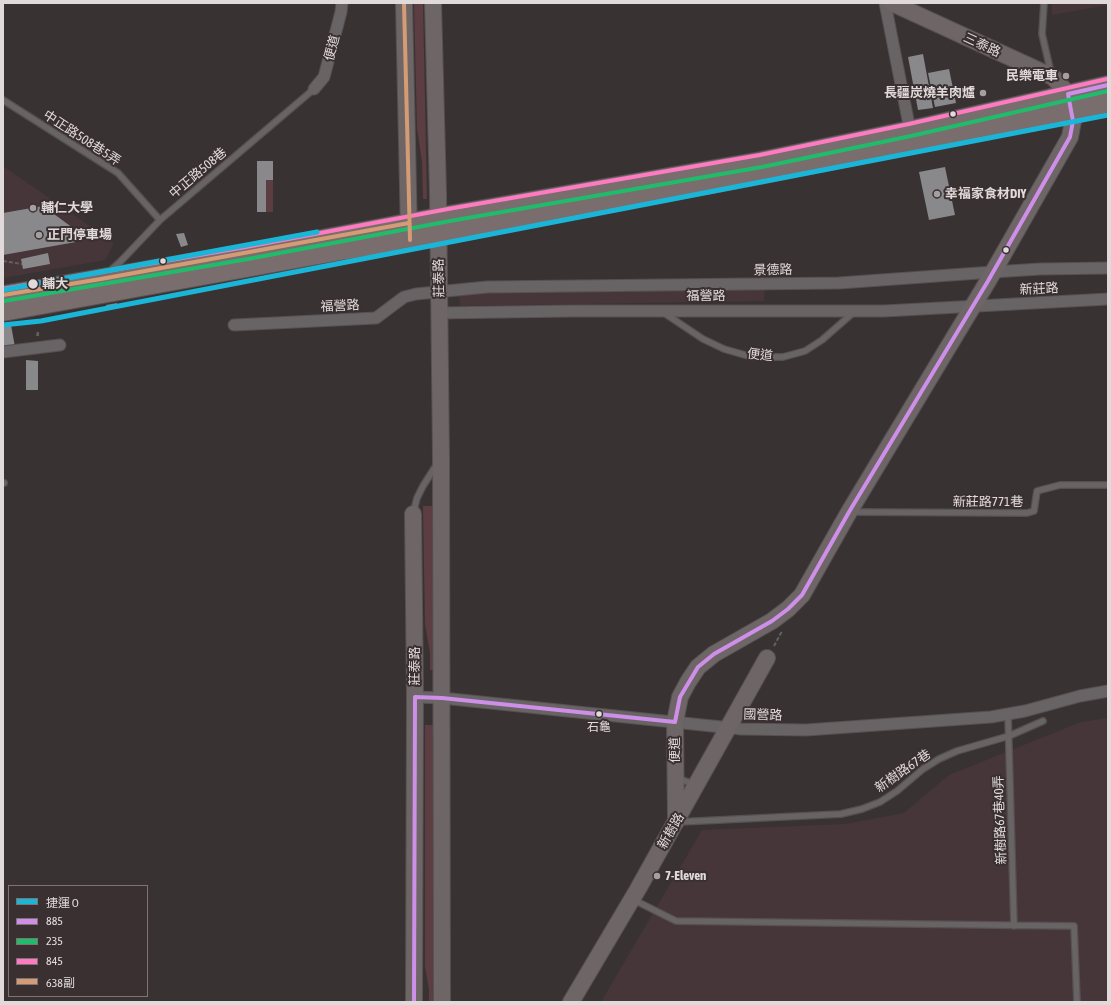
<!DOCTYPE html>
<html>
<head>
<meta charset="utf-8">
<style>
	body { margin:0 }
	#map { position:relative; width:1111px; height:1005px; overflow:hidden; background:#383233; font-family:"Asap Condensed","Noto Sans TC",sans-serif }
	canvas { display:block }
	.frame { position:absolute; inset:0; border:4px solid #e0dada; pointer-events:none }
	.legend { position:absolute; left:8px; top:885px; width:140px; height:112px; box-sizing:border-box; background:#3a3031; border:1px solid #7c7475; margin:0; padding:5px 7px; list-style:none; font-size:12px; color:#e0dada }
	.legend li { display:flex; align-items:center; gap:8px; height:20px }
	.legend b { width:20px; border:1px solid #7c7475 }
</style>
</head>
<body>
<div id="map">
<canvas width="1111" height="1005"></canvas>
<div class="frame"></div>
<ul class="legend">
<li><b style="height:5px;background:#1ab6d8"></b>捷運 O</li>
<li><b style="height:5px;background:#ce8fe9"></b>885</li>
<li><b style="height:5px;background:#20bc6c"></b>235</li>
<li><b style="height:5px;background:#fe7ac1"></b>845</li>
<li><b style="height:5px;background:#d39c74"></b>638副</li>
</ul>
</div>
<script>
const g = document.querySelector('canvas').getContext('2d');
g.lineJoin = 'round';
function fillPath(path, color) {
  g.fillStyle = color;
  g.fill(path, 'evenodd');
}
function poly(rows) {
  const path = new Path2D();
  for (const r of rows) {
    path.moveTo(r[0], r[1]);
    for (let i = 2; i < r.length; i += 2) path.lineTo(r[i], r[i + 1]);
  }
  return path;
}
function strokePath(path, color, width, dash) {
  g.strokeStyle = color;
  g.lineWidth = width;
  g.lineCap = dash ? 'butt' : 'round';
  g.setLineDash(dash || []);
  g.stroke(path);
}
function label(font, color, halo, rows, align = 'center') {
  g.font = font + ' "Asap Condensed","Noto Sans TC",sans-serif';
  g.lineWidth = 4;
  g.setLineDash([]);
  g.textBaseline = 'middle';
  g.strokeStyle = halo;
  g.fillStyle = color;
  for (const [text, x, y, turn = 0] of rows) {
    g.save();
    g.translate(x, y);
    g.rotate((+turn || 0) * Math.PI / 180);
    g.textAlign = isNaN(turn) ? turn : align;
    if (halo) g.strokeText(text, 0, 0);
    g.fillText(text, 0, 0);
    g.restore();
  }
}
fillPath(poly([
	[1052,3,1108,3,1108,5,1052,15],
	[3,166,114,243,105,260,3,278],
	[548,290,765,290,764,301,460,306,459,294,465,293],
	[1108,718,1108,1002,601,1002,702,830,845,824,904,813,949,775,1081,722]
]), '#473639');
fillPath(poly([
	[414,3,423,3,427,199,423,199,422,162,417,128],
	[266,180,273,180,273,212,266,212],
	[423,506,433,506,434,670,430,670,430,653,425,624],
	[425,725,435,725,434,1002,429,1002,429,990,425,967]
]), '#5b3d42');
fillPath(poly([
	[923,54,933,108,918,110,908,57],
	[949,69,956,103,935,107,928,73],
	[257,161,273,161,273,180,266,180,266,212,257,212],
	[945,167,955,215,929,220,919,172],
	[43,206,73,228,76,242,3,255,3,213],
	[184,233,188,245,181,247,176,234],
	[48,253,50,264,23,269,21,259],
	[117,303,117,308,107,310,106,305],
	[11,325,15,347,3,349,3,327],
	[26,360,38,361,38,390,26,390]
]), '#89888a');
const lane = poly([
	[1044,3,1042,34,1051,73],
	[3,100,118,173,160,220],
	[110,271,121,261,160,220,314,89],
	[664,313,703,339,724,349,752,357,783,357,805,351,822,340,854,312],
	[3,483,4,483],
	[852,512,1027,513,1034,511,1037,491,1060,485,1108,485],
	[413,514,417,498,423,486,437,464],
	[1008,714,1014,926],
	[677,778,696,785],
	[678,822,841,814,862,809,880,802,897,791,923,769,939,759,957,751,1009,736,1043,721],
	[634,900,676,921,1074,926,1077,1002]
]);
const street = poly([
	[885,3,910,130],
	[314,89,324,77,341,12,342,3],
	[439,313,572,311,884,311,1108,299],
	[234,325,376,318,404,297,416,294,487,287,839,283,993,272,1040,269,1108,268],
	[3,352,60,345],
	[415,697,442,698,741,729,806,730,991,717,1025,711,1080,696,1108,691]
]);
const secondary = poly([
	[404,3,409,235],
	[433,3,438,193,441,457,442,1002],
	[413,514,415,697,414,1002],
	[676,822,675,722,680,697,688,682,698,667,714,654,772,621,788,609,802,595,849,512,988,281,1070,137,1073,121,1068,94,1053,77,892,3],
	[571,1002,638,889,767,658]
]);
const primary = poly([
	[3,295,247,253,449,215,761,161,910,130,1108,85],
	[3,312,346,250,410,240,760,175,1044,118,1108,103]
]);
strokePath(lane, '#565051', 8);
strokePath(street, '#565051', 13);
strokePath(secondary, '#565051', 18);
strokePath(primary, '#565051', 20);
strokePath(poly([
	[3,261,22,264],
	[37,336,38,331,38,337],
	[774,646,782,631]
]), '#636060', 2, [4, 2]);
strokePath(lane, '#686364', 5.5);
strokePath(street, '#686364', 11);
strokePath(secondary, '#6e6567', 16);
strokePath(primary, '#796d6e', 18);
strokePath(poly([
	[675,722,680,697,698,667,714,654,772,621,788,609,802,595,849,512,988,281,1070,137,1073,121,1068,94,1108,85],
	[414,1002,415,697,442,698,675,722]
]), '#ce8fe9', 4);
strokePath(poly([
	[4,301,248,259,450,221,762,167,911,136,1108,91]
]), '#20bc6c', 4);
strokePath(poly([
	[3,289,246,247,448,209,760,155,909,124,1107,79]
]), '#fe7ac1', 4);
strokePath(poly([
	[404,3,410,240],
	[3,295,101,279,409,223]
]), '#d39c74', 4);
strokePath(poly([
	[3,290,317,232],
	[3,325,41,321,1108,115]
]), '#1ab6d8', 5);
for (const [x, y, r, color] of [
	[1066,76,4,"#a59fa0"],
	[983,93,4,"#a59fa0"],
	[953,114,3.5,"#e0dada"],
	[937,194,4,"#a59fa0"],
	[33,208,4,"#a59fa0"],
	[39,235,4,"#a59fa0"],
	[1006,250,3.5,"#e0dada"],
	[163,261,3.5,"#e0dada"],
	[33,284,5.5,"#e0dada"],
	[599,714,3.5,"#e0dada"],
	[657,876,4,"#a59fa0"]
]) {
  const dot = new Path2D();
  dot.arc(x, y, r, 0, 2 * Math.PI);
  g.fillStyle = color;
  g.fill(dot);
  strokePath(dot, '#3a3031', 1.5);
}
label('12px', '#e0dada', '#3a3031', [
	["石龜",599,727]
]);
label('13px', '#e0dada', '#3a3031', [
	["三泰路",982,45,25],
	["便道",332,48,-76],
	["中正路508巷5弄",82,138,33],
	["中正路508巷",198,173,-40],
	["景德路",773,270,-1],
	["莊泰路",439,278,-91],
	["新莊路",1039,289,-3],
	["福營路",706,296],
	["福營路",340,306,-3],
	["便道",760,355,6],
	["新莊路771巷",988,502],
	["莊泰路",415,666,-90],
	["國營路",763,715,2],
	["便道",675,750,-90],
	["新樹路67巷",903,771,-35],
	["新樹路67巷40弄",1000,820,-92],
	["新樹路",671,831,-60]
]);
label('bold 13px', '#e0dada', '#3a3031', [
	["民樂電車",1058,76,"right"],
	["長疆炭燒羊肉爐",975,93,"right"],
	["幸福家食材DIY",945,194],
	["輔仁大學",41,208],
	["正門停車場",47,235],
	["7-Eleven",665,876]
], 'left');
label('bold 13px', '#e0dada', '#3a3031', [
	["輔大",42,284]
], 'left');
</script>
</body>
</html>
